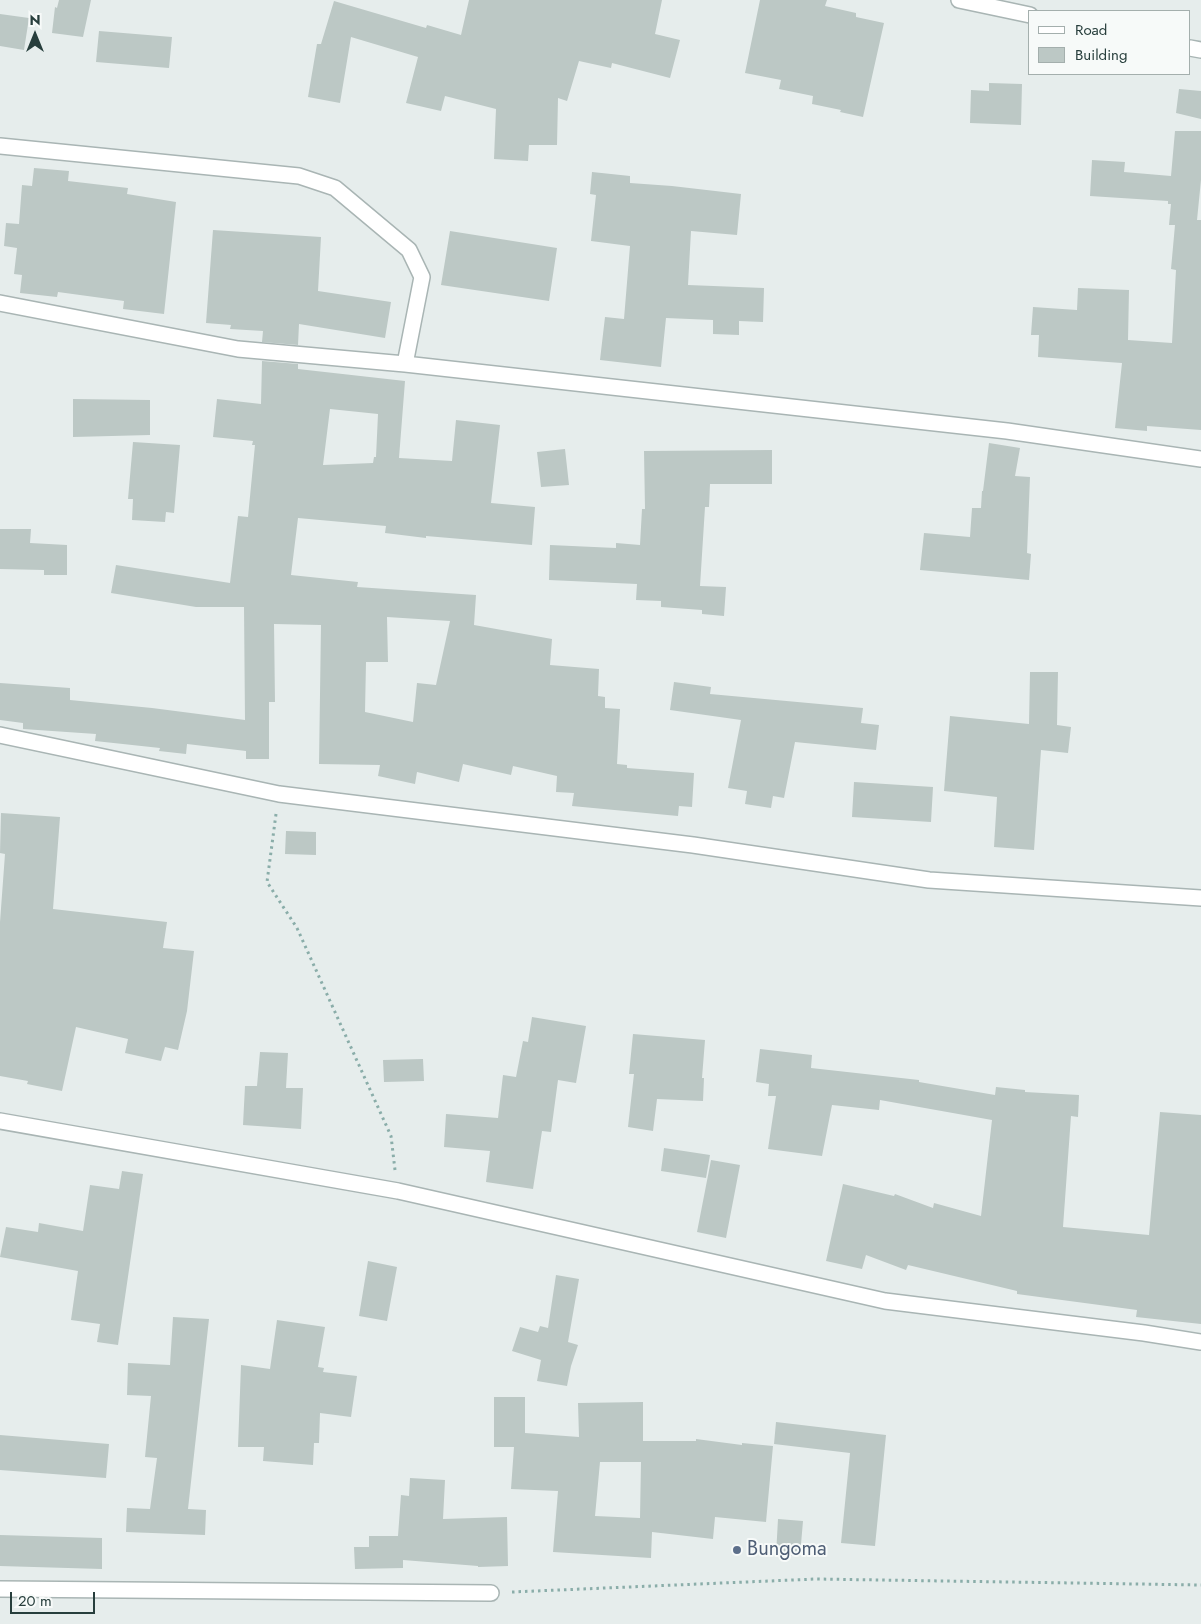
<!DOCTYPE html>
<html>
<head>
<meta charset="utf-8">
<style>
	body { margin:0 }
	#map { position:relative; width:1201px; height:1624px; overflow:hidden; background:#e6edec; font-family:Jost,sans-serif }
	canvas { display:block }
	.legend { position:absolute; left:1028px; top:10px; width:162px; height:65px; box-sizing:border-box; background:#f7faf9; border:1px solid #a4afad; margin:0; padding:6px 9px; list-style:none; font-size:15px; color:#273e3c }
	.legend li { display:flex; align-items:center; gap:10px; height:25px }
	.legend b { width:25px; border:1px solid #a4afad }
	.north { position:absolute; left:10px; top:10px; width:50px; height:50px; -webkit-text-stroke:4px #f7faf9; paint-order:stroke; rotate:0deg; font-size:14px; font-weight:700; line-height:20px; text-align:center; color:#273e3c }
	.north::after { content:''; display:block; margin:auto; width:18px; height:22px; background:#273e3c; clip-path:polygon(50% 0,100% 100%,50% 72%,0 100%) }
	.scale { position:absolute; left:10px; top:1592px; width:85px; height:22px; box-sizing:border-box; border:2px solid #273e3c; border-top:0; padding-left:6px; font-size:15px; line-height:18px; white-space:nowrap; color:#273e3c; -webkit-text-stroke:4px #f7faf9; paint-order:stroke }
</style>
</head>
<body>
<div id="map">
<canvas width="1201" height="1624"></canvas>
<ul class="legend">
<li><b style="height:6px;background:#fff"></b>Road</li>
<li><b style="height:14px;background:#bcc8c5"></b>Building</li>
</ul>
<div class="north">N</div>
<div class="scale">20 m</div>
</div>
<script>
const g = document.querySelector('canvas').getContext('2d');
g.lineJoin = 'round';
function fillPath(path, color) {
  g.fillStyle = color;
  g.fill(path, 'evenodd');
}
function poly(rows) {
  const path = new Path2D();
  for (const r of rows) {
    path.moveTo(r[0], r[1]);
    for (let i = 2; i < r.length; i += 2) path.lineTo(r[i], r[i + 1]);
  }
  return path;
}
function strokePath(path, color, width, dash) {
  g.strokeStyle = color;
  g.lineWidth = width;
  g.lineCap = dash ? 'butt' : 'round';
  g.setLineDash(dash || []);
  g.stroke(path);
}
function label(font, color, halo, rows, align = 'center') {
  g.font = font + ' Jost,sans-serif';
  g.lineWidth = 4;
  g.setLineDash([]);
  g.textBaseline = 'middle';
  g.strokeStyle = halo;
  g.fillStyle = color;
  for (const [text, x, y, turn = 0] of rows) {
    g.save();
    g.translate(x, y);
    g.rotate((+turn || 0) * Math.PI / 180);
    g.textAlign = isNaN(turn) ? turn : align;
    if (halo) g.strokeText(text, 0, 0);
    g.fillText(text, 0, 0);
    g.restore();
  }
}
fillPath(poly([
	[59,0,91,0,83,37,52,33,55,7,57,8],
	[469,0,662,0,655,34,680,40,670,78,612,63,611,68,579,61,567,101,558,98,557,145,529,145,528,161,494,159,496,109,445,96,441,111,406,103,418,57,351,37,340,103,308,97,317,44,321,44,334,1,426,28,427,25,461,35],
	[760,0,827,0,825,6,856,13,856,17,884,23,863,117,840,112,841,110,812,104,813,96,779,89,781,80,745,73],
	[0,14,29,18,24,50,0,46],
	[99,31,172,37,169,68,96,62],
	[989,83,1022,84,1021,125,970,123,971,90,989,91],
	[1179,89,1201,91,1201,119,1176,113],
	[1175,131,1201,131,1201,180,1197,220,1201,220,1201,430,1147,426,1147,431,1115,428,1122,363,1038,357,1039,335,1031,335,1033,307,1077,310,1078,288,1129,290,1128,340,1172,343,1176,270,1171,269,1175,225,1169,225,1171,204,1168,204,1168,201,1090,196,1092,160,1125,162,1124,172,1171,176],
	[34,168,69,171,68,181,128,188,127,194,176,202,164,314,123,309,124,301,58,292,57,297,20,293,22,275,14,274,17,248,4,246,6,223,19,224,22,185,32,186],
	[592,172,630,176,630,183,672,186,741,194,737,235,691,231,688,285,764,288,763,322,739,321,739,335,713,334,713,320,666,318,661,367,600,360,605,317,624,319,630,246,591,241,596,195,590,194],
	[213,230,321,237,318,291,391,302,385,338,299,324,298,345,262,342,263,331,230,329,231,325,206,323],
	[450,231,557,248,549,301,441,285],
	[262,361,298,364,298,369,405,381,399,458,452,461,456,420,500,425,491,503,535,507,532,545,426,536,426,538,385,533,386,526,298,518,291,575,358,582,357,587,476,595,474,625,552,639,550,665,599,669,598,696,605,697,605,708,620,709,617,764,627,765,627,768,694,773,692,807,679,806,678,816,572,806,574,793,556,792,557,776,513,766,511,775,463,764,459,782,417,772,415,784,378,776,380,765,319,764,321,625,274,624,275,702,269,702,269,759,246,759,246,751,187,744,186,754,159,751,160,748,95,741,96,734,23,729,23,723,0,720,0,683,70,688,70,700,152,708,245,720,244,607,196,607,111,593,116,565,230,583,238,516,248,517,255,445,252,445,253,441,213,437,217,399,261,404],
	[330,409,378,414,376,457,374,457,373,463,323,465],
	[387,617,450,621,436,685,417,683,413,722,365,712,366,662,388,662],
	[73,399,150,400,150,435,73,437],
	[133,442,180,445,174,513,166,512,165,522,132,520,133,499,128,499],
	[989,443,1020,448,1015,476,1030,477,1027,553,1031,554,1029,580,920,570,924,533,970,537,972,508,981,508,982,491,983,491],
	[565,449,569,485,541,487,537,452],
	[772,450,772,484,710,484,709,507,705,507,700,586,726,587,724,616,702,614,702,610,661,607,661,601,636,600,637,584,549,580,550,545,616,548,616,543,640,545,642,509,645,509,644,451],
	[0,529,31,529,30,543,67,545,67,575,44,575,44,570,0,569],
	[1030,672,1058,672,1057,725,1071,727,1068,753,1041,750,1034,850,994,847,997,797,944,791,950,716,1029,724],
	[674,682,711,687,710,694,863,708,861,723,879,725,876,750,795,742,784,798,773,796,771,808,745,804,747,791,728,788,741,720,670,710],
	[854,782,933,787,931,822,852,817],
	[1,813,60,817,53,909,167,922,163,948,194,951,187,1011,178,1050,165,1047,161,1061,125,1053,128,1039,76,1027,62,1091,27,1084,28,1081,0,1076,0,922,5,854,0,853],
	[286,831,316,832,316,855,285,854],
	[532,1017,586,1026,576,1083,558,1080,551,1132,542,1131,533,1189,486,1182,490,1151,444,1147,446,1114,498,1118,503,1075,516,1077,523,1041,528,1042],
	[633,1034,705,1040,702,1078,704,1078,703,1101,657,1099,653,1131,628,1127,634,1074,629,1074],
	[760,1049,812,1055,811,1068,919,1080,919,1082,995,1095,996,1087,1025,1090,1025,1092,1079,1095,1078,1117,1071,1116,1063,1227,1149,1235,1160,1112,1201,1115,1201,1324,1136,1317,1137,1310,1017,1294,1017,1291,908,1265,906,1270,866,1255,862,1269,826,1261,843,1184,894,1196,895,1194,933,1208,934,1203,981,1216,992,1120,880,1100,879,1110,832,1105,822,1156,768,1149,776,1096,768,1096,769,1084,756,1082],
	[260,1052,288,1053,286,1088,303,1088,301,1129,243,1125,245,1086,257,1086],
	[423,1059,424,1081,384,1082,383,1060],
	[664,1148,710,1155,706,1178,661,1171],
	[711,1160,740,1165,726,1238,697,1232],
	[122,1171,143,1174,118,1345,97,1342,100,1324,71,1320,78,1271,0,1257,6,1227,38,1232,39,1223,83,1231,90,1185,119,1189],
	[368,1261,397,1267,387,1321,359,1316],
	[556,1275,579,1279,568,1342,578,1345,571,1366,567,1386,537,1381,541,1360,512,1351,520,1327,538,1332,540,1326,548,1328],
	[173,1317,209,1319,188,1509,206,1510,205,1535,126,1532,127,1508,150,1509,157,1458,145,1457,151,1396,127,1395,128,1363,170,1365],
	[277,1320,325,1327,318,1367,324,1368,323,1372,357,1376,351,1417,320,1413,319,1443,314,1443,313,1465,263,1461,264,1447,238,1447,241,1365,270,1369],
	[494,1397,525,1397,525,1433,579,1437,578,1403,643,1402,643,1441,696,1441,696,1439,742,1445,742,1443,773,1446,766,1522,715,1517,713,1539,652,1532,651,1558,553,1552,558,1491,511,1489,514,1447,494,1447],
	[600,1462,641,1462,640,1518,595,1516],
	[776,1422,886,1435,875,1546,841,1543,850,1453,774,1444],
	[0,1435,109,1444,106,1478,0,1470],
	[410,1478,445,1480,443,1519,507,1517,508,1566,478,1567,478,1566,403,1560,403,1568,355,1569,354,1547,369,1547,369,1536,398,1536,401,1495,409,1496],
	[778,1519,803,1521,800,1556,776,1555],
	[0,1535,102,1538,102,1569,0,1566]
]), '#bcc8c5');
const minor = poly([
	[959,0,1030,15],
	[1190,48,1201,50],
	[0,146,299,176,335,188,409,250,422,277,405,364],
	[0,303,238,349,405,364,1007,431,1201,459],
	[0,735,279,794,693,845,929,880,1201,898],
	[0,1121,398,1191,885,1301,1144,1333,1201,1342],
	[0,1589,491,1593]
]);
strokePath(minor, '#a9b5b4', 18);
strokePath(poly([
	[276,814,267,882,297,928,391,1136,395,1170],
	[512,1592,816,1579,1201,1585]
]), '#8aada9', 3, [2.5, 4]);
strokePath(minor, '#fff', 15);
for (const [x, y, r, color] of [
	[737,1550,5,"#5c6f8a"]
]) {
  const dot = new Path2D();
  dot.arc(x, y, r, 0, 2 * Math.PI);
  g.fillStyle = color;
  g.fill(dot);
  strokePath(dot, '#f7faf9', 2);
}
label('20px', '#4e5e75', '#f7faf9', [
	["Bungoma",747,1550]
], 'left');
</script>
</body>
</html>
